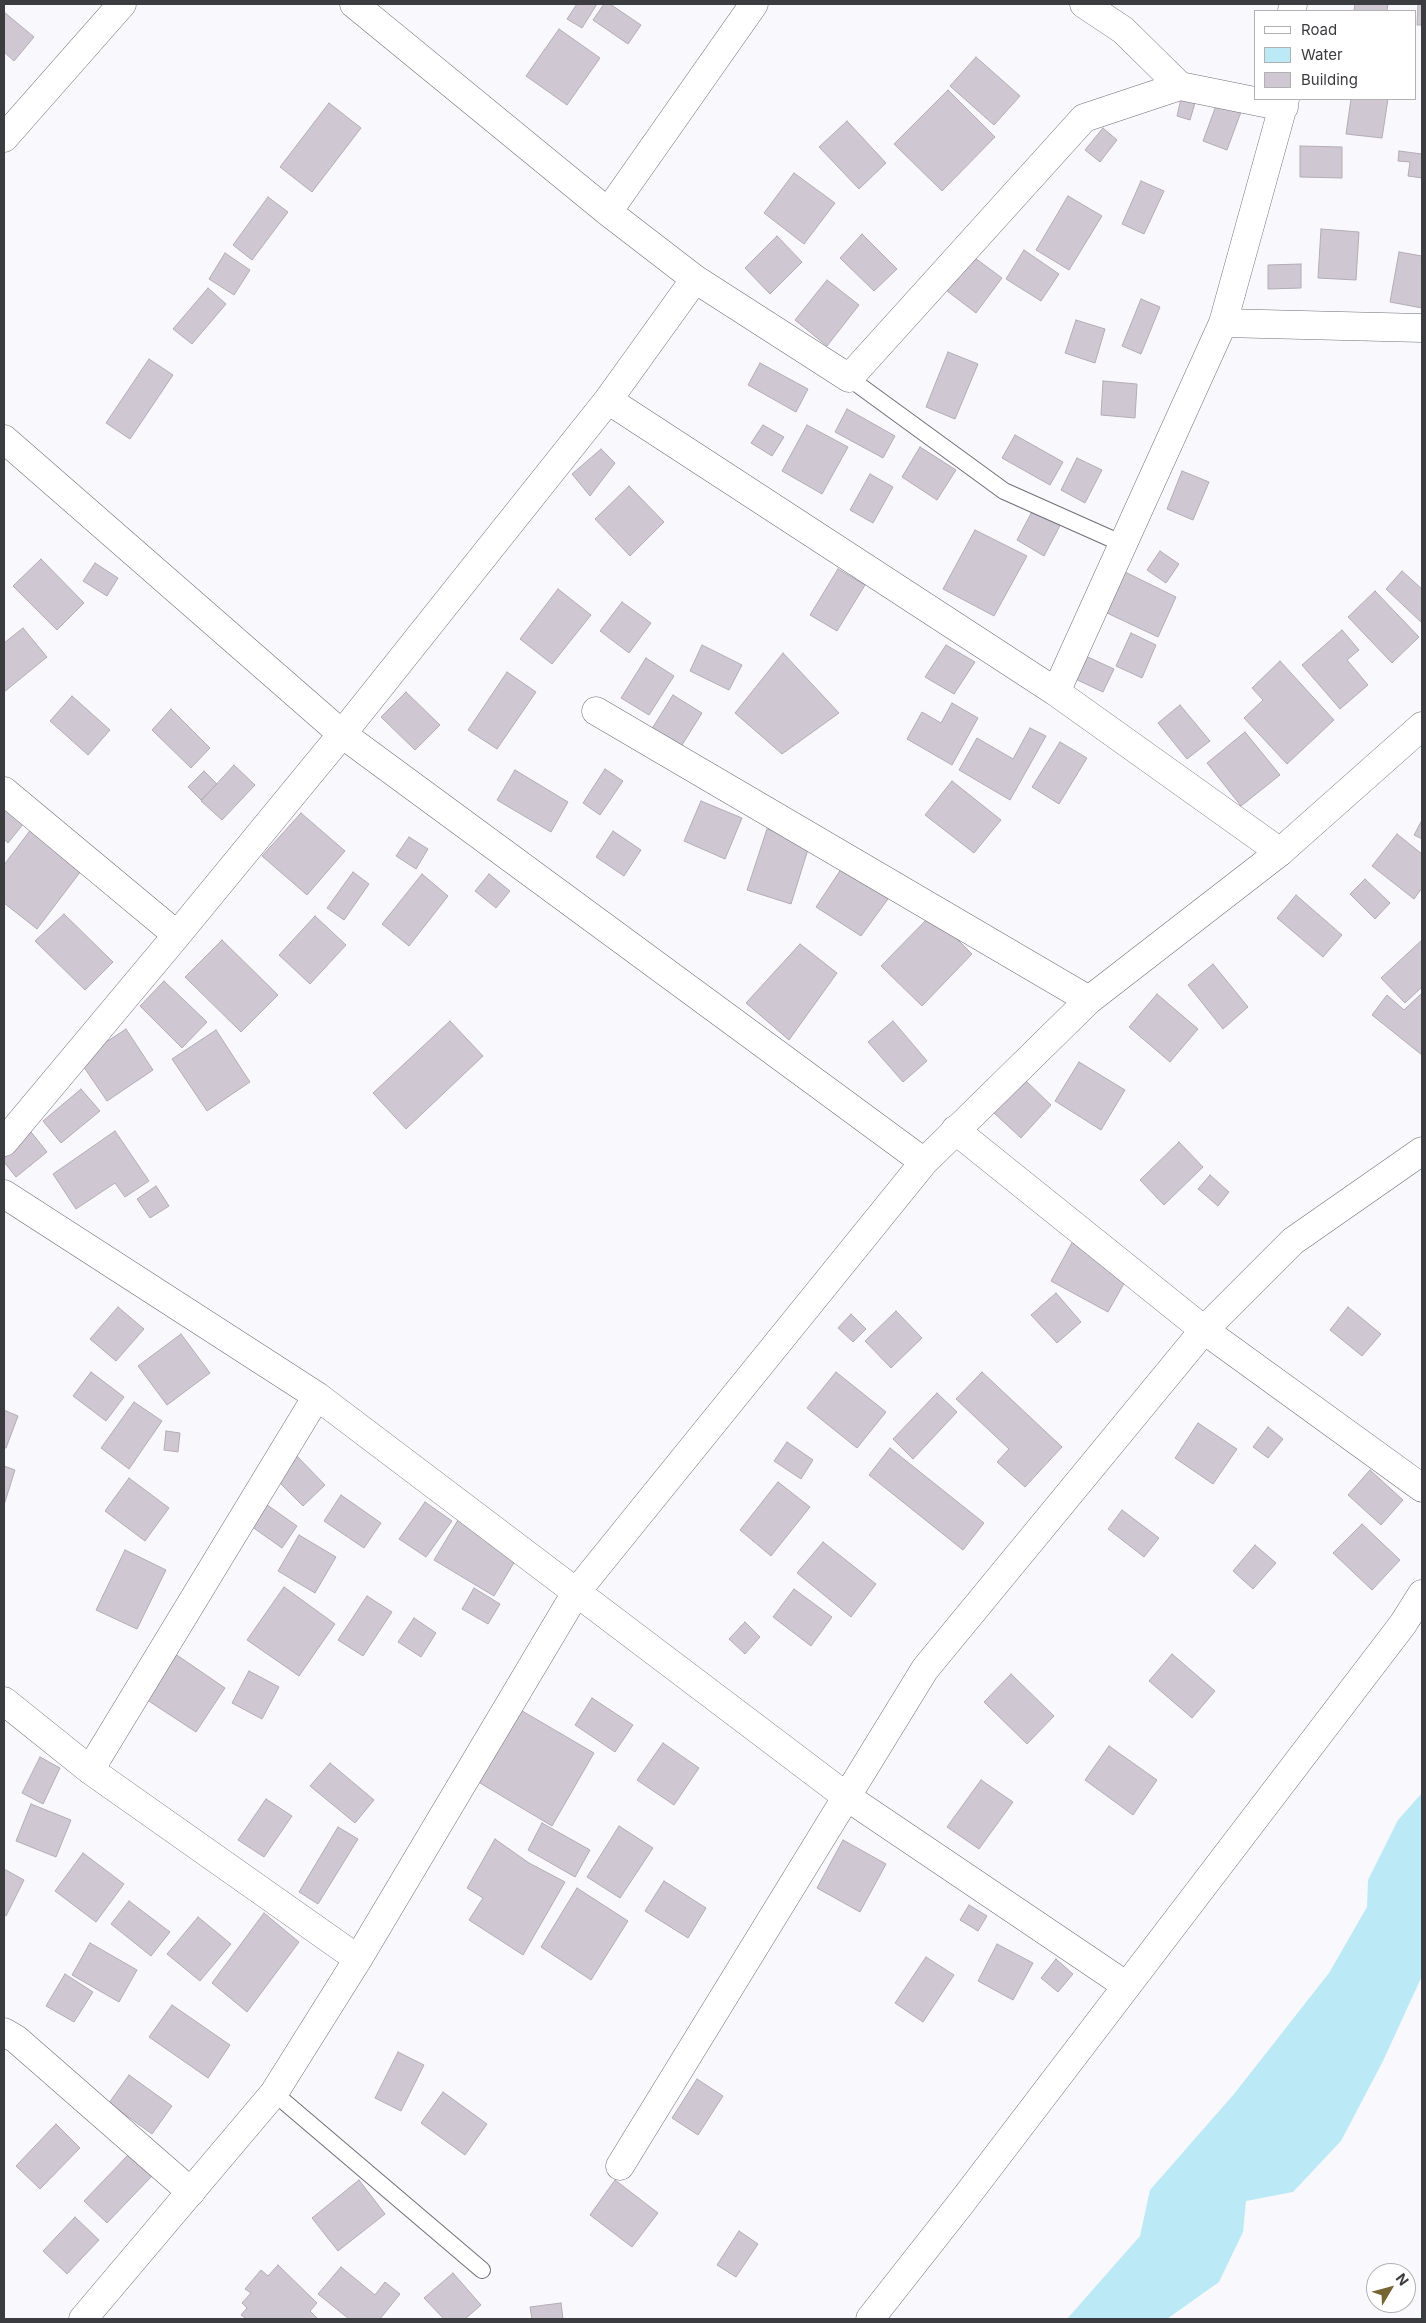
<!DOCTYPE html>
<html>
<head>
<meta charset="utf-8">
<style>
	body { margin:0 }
	#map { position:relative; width:1426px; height:2323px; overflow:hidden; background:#f8f8fd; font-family:Inter,sans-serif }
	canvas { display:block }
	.frame { position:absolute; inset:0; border:5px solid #3b3c40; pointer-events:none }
	.legend { position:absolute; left:1254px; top:10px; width:162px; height:90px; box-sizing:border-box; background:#fff; border:1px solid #b1b1b3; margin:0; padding:6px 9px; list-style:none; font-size:15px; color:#3b3c40 }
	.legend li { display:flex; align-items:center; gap:10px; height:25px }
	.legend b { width:25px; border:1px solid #b1b1b3 }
	.north { position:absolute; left:1366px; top:2263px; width:50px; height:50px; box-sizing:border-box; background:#fff; border:1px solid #b1b1b3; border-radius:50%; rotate:53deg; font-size:14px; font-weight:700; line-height:20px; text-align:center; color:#3b3c40 }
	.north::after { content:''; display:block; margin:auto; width:18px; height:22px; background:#756533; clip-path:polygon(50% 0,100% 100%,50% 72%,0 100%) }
</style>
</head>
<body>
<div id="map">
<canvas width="1426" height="2323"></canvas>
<div class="frame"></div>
<ul class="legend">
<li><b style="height:6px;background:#fff"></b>Road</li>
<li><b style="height:14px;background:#bce9f6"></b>Water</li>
<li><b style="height:14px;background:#cfc7d1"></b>Building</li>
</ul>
<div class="north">N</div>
</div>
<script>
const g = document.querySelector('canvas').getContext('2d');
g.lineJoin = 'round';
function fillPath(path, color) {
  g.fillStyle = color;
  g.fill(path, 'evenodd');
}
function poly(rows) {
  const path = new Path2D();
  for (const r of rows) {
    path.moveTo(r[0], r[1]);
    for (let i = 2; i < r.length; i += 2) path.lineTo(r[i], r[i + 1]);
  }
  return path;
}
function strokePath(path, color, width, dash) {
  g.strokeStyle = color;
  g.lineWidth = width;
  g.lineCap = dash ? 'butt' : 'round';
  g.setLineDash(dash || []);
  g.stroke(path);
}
fillPath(poly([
	[1422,1793,1422,1976,1383,2061,1341,2141,1293,2192,1246,2201,1243,2232,1219,2282,1167,2319,1067,2319,1140,2236,1150,2190,1234,2094,1329,1973,1367,1907,1368,1880,1398,1820]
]), '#bce9f6');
const building = poly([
	[577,4,597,4,582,28,567,19,577,4],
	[604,4,610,4,641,25,628,44,593,20,604,4],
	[1355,4,1388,4,1387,11,1354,11,1355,4],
	[1418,4,1422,4,1422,25,1417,25,1418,4],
	[4,12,34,37,14,61,4,52,4,12],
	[559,29,600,58,567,105,526,76,559,29],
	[976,57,1020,96,994,125,950,86,976,57],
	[948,90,995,137,942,191,894,144,948,90],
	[1181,99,1195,103,1190,120,1177,116,1181,99],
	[1351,99,1388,99,1382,138,1346,134,1351,99],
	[329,103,361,128,312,192,280,167,329,103],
	[1217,103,1241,112,1227,150,1203,141,1217,103],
	[847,121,886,163,859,189,819,147,847,121],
	[1103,128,1117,140,1100,162,1085,150,1103,128],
	[1300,146,1342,147,1342,178,1300,177,1300,146],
	[1399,151,1422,154,1422,178,1408,176,1410,162,1398,161,1399,151],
	[794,173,835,203,804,244,764,213,794,173],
	[1141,181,1164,191,1144,234,1122,224,1141,181],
	[1068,196,1102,216,1069,270,1036,250,1068,196],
	[268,197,288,212,252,260,233,245,268,197],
	[1321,229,1359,232,1356,280,1318,278,1321,229],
	[862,234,897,269,874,291,840,258,862,234],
	[777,236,802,262,770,294,745,268,777,236],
	[1024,250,1059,274,1041,301,1006,279,1024,250],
	[967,252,1002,278,976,313,942,287,967,252],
	[1399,252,1422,256,1422,308,1390,302,1399,252],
	[225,253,250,270,234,295,209,279,225,253],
	[1301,264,1301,288,1268,289,1268,265,1301,264],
	[827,280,859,305,827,346,795,320,827,280],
	[208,288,226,304,192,344,173,329,208,288],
	[1141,299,1160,307,1141,354,1122,346,1141,299],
	[1076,320,1105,329,1095,363,1065,353,1076,320],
	[948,352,978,364,955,419,926,407,948,352],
	[149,359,173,375,130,439,106,423,149,359],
	[760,363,808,389,796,412,748,385,760,363],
	[1103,381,1137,384,1135,418,1101,415,1103,381],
	[847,409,895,436,883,458,835,432,847,409],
	[763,425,784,437,772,456,751,443,763,425],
	[807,425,848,447,822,494,782,471,807,425],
	[1015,435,1063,462,1050,485,1002,458,1015,435],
	[920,447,956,470,937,500,902,477,920,447],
	[601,449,615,463,590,496,572,474,601,449],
	[1077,458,1102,470,1085,503,1061,490,1077,458],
	[1182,471,1209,482,1193,520,1167,509,1182,471],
	[870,474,893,487,873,523,850,510,870,474],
	[629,486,664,522,630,556,595,519,629,486],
	[1037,502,1064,518,1044,556,1017,540,1037,502],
	[975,530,1027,556,994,616,943,589,975,530],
	[1160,551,1179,564,1166,583,1147,570,1160,551],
	[41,559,84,603,57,630,13,586,41,559],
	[95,563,118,578,107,596,83,581,95,563],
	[838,569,865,585,837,631,810,615,838,569],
	[1402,571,1422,589,1422,623,1386,589,1402,571],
	[1125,572,1176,597,1158,637,1107,613,1125,572],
	[558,589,591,615,552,664,520,639,558,589],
	[1375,591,1419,637,1392,663,1348,617,1375,591],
	[622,602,651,623,629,653,600,631,622,602],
	[23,628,47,657,4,692,4,643,23,628],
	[1342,630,1359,650,1347,660,1368,685,1340,709,1302,665,1342,630],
	[1131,633,1156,645,1142,678,1116,666,1131,633],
	[702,645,742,665,729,690,690,671,702,645],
	[946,645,975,662,954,694,925,677,946,645],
	[1077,652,1114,669,1103,692,1067,675,1077,652],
	[783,653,839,713,782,754,735,713,783,653],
	[646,658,674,676,649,715,621,698,646,658],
	[1280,661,1334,720,1287,764,1244,718,1263,700,1252,688,1280,661],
	[507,672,536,692,497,749,468,730,507,672],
	[406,692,440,725,415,750,381,717,406,692],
	[673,695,702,713,677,753,648,735,673,695],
	[72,696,110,730,88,755,50,721,72,696],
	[952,703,978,718,952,765,907,739,922,712,941,723,952,703],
	[1180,705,1210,741,1187,759,1158,723,1180,705],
	[171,709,210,748,191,768,152,730,171,709],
	[1030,728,1046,736,1010,800,959,770,977,738,1013,759,1030,728],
	[1245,732,1280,775,1241,806,1207,763,1245,732],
	[1060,742,1087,758,1059,804,1032,787,1060,742],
	[234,765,255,785,222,820,201,801,234,765],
	[605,769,623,781,600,815,583,803,605,769],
	[515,770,568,802,551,832,497,800,515,770],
	[204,771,217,784,201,800,188,787,204,771],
	[952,781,1001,820,974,853,925,815,952,781],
	[4,798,28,818,8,843,4,839,4,798],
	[701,801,742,818,725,859,684,841,701,801],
	[301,813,345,851,307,895,262,856,301,813],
	[1422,820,1422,839,1414,835,1422,820],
	[32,828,84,867,37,929,4,903,4,865,32,828],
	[767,829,810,843,791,904,747,890,767,829],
	[613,831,641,850,624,876,596,857,613,831],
	[1397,834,1422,854,1422,888,1414,899,1372,866,1397,834],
	[409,837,428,849,416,869,396,856,409,837],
	[855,848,904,877,861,936,816,907,855,848],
	[353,872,369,884,344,920,327,908,353,872],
	[422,874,448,896,409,946,382,924,422,874],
	[489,874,510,891,496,908,475,891,489,874],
	[1365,879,1390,903,1375,919,1350,894,1365,879],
	[1296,895,1342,935,1323,957,1277,918,1296,895],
	[64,914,113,962,85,990,35,941,64,914],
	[932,914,972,954,922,1006,881,966,932,914],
	[315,916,346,945,310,984,279,955,315,916],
	[222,940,278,995,241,1032,185,977,222,940],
	[1422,940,1422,987,1405,1003,1381,978,1422,940],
	[800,944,837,973,789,1040,746,1003,800,944],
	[1213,964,1248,1007,1223,1029,1188,985,1213,964],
	[164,981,207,1022,182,1048,140,1006,164,981],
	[1422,993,1422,1055,1372,1015,1387,995,1404,1010,1422,993],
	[1157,994,1198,1029,1170,1062,1129,1027,1157,994],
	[450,1021,483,1056,406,1129,373,1093,450,1021],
	[893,1021,927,1061,903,1082,868,1042,893,1021],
	[126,1029,153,1070,107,1101,79,1060,126,1029],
	[216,1030,250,1082,207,1111,172,1059,216,1030],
	[1079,1062,1125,1090,1101,1130,1055,1101,1079,1062],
	[1025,1080,1051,1105,1021,1138,994,1113,1025,1080],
	[81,1089,100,1111,61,1143,43,1121,81,1089],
	[27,1127,47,1152,16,1177,4,1162,4,1146,27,1127],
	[115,1131,149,1181,125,1197,115,1183,76,1209,53,1174,115,1131],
	[1179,1142,1203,1167,1164,1205,1140,1180,1179,1142],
	[1210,1175,1229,1192,1218,1206,1198,1189,1210,1175],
	[156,1186,169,1206,150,1218,137,1199,156,1186],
	[1074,1239,1131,1271,1108,1312,1051,1281,1074,1239],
	[1056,1293,1081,1322,1057,1343,1031,1315,1056,1293],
	[118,1307,144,1329,116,1361,90,1339,118,1307],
	[1348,1307,1381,1334,1362,1356,1330,1330,1348,1307],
	[896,1311,922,1338,891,1368,865,1341,896,1311],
	[851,1314,866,1329,853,1342,838,1328,851,1314],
	[181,1334,210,1373,167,1405,138,1366,181,1334],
	[91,1372,124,1397,106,1421,73,1396,91,1372],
	[836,1372,886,1412,857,1448,807,1408,836,1372],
	[982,1372,1062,1447,1025,1487,997,1462,1009,1449,956,1399,982,1372],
	[937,1393,957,1412,913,1459,893,1439,937,1393],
	[134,1402,162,1421,129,1469,101,1448,134,1402],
	[4,1410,18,1416,6,1448,4,1448,4,1410],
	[1198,1423,1237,1449,1213,1484,1175,1458,1198,1423],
	[1268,1427,1283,1439,1268,1458,1253,1447,1268,1427],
	[166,1431,180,1433,178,1452,164,1450,166,1431],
	[787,1442,813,1460,801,1479,774,1461,787,1442],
	[890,1448,984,1523,963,1550,869,1475,890,1448],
	[293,1452,325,1485,303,1506,271,1474,293,1452],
	[4,1466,15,1470,4,1505,4,1466],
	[1370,1470,1403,1500,1381,1525,1348,1495,1370,1470],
	[129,1478,169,1508,145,1541,105,1511,129,1478],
	[778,1482,810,1507,771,1556,740,1530,778,1482],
	[341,1495,381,1523,364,1548,324,1521,341,1495],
	[263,1502,297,1526,282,1548,248,1524,263,1502],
	[425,1502,452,1521,426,1557,399,1539,425,1502],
	[1122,1510,1159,1538,1144,1557,1108,1529,1122,1510],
	[458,1520,518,1556,494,1596,434,1560,458,1520],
	[1362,1524,1400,1560,1372,1590,1333,1553,1362,1524],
	[299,1535,336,1557,315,1593,278,1571,299,1535],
	[823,1542,876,1584,851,1617,797,1573,823,1542],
	[1255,1545,1276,1563,1253,1589,1233,1571,1255,1545],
	[125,1550,166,1570,137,1629,96,1610,125,1550],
	[284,1587,335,1624,299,1676,247,1640,284,1587],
	[474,1588,500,1604,488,1624,462,1609,474,1588],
	[794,1589,832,1617,811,1646,773,1617,794,1589],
	[367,1596,392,1612,363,1656,338,1640,367,1596],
	[414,1618,436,1633,421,1657,398,1642,414,1618],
	[745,1622,760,1637,745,1654,729,1639,745,1622],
	[165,1647,225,1688,196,1732,135,1692,165,1647],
	[1172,1654,1215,1691,1192,1718,1149,1681,1172,1654],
	[249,1671,279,1687,262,1719,232,1703,249,1671],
	[1011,1674,1054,1716,1027,1744,984,1702,1011,1674],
	[592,1698,633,1725,615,1752,575,1725,592,1698],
	[512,1705,594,1753,552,1826,470,1777,512,1705],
	[663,1743,699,1768,674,1805,637,1780,663,1743],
	[1109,1746,1157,1780,1133,1815,1085,1780,1109,1746],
	[40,1757,60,1768,43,1804,22,1793,40,1757],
	[330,1763,374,1800,355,1823,310,1786,330,1763],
	[981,1780,1013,1802,979,1849,947,1827,981,1780],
	[266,1799,292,1816,264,1857,238,1840,266,1799],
	[31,1804,71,1820,56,1857,16,1841,31,1804],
	[542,1823,590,1850,575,1877,528,1850,542,1823],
	[619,1826,653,1848,620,1898,587,1877,619,1826],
	[338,1827,358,1839,318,1904,299,1892,338,1827],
	[495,1839,529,1863,565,1882,523,1955,469,1920,483,1898,467,1888,495,1839],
	[843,1840,886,1864,860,1912,817,1888,843,1840],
	[83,1853,124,1884,96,1922,55,1891,83,1853],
	[4,1869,24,1880,6,1916,4,1915,4,1869],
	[664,1881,706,1908,688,1938,645,1911,664,1881],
	[577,1888,628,1921,591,1980,541,1947,577,1888],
	[129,1901,170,1932,151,1956,111,1924,129,1901],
	[969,1905,987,1916,978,1931,960,1920,969,1905],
	[264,1913,299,1942,247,2012,212,1983,264,1913],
	[198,1917,231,1944,200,1981,167,1954,198,1917],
	[90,1943,137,1970,119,2002,72,1975,90,1943],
	[997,1944,1033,1963,1013,2000,978,1981,997,1944],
	[926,1957,954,1975,923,2022,895,2003,926,1957],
	[1056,1959,1073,1974,1058,1992,1041,1978,1056,1959],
	[65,1974,93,1992,74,2022,46,2006,65,1974],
	[172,2005,230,2045,208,2078,149,2037,172,2005],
	[398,2052,424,2065,401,2111,375,2098,398,2052],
	[129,2075,172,2106,152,2134,109,2103,129,2075],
	[697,2079,723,2096,698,2135,672,2118,697,2079],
	[443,2092,487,2124,465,2155,421,2123,443,2092],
	[56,2124,80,2148,40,2189,16,2166,56,2124],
	[129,2154,152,2176,107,2223,84,2201,129,2154],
	[359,2180,385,2214,338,2251,312,2218,359,2180],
	[615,2180,658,2213,632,2247,590,2215,615,2180],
	[75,2217,99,2240,67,2274,43,2251,75,2217],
	[739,2231,758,2244,736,2277,717,2265,739,2231],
	[278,2265,317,2303,310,2311,317,2318,316,2319,247,2319,241,2315,247,2308,242,2303,251,2293,245,2289,261,2270,268,2276,278,2265],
	[341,2267,375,2295,385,2282,400,2294,380,2319,349,2319,318,2294,341,2267],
	[453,2273,481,2305,465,2319,444,2319,424,2298,453,2273],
	[561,2303,563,2319,532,2319,530,2307,561,2303]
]);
fillPath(building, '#cfc7d1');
strokePath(building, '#b3acb6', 1);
const service = poly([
	[849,378,1004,491,1123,544],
	[274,2093,482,2270]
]);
const minor = poly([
	[354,4,608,212,695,279,849,378,1084,118,1180,86],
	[1084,4,1123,30,1180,86,1284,107],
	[1292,11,1293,4],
	[4,138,122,4],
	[608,212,754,4],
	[1223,323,1422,328],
	[608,400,1056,692,1280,852],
	[4,439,342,734,924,1162],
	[1056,692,1223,323,1285,99],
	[596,711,1089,1000],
	[4,791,177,935],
	[955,1130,1204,1330,1422,1488],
	[4,1142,177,935,342,734,608,400,695,279],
	[4,1194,317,1396,847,1797,1127,1986],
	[4,1701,90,1770,358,1959],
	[90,1770,317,1396],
	[4,2032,16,2039,191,2192],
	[620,2166,925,1669,1204,1330,1293,1241,1422,1151],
	[870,2319,962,2202,1258,1814,1403,1624,1422,1594]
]);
const tertiary = poly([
	[83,2319,274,2093,358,1959,577,1591,924,1162,1089,1000,1280,852,1422,726]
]);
strokePath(service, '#6f6f79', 18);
strokePath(minor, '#6f6f79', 29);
strokePath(tertiary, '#6f6f79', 29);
strokePath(service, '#fff', 16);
strokePath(minor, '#fff', 28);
strokePath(tertiary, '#fff', 28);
</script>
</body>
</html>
